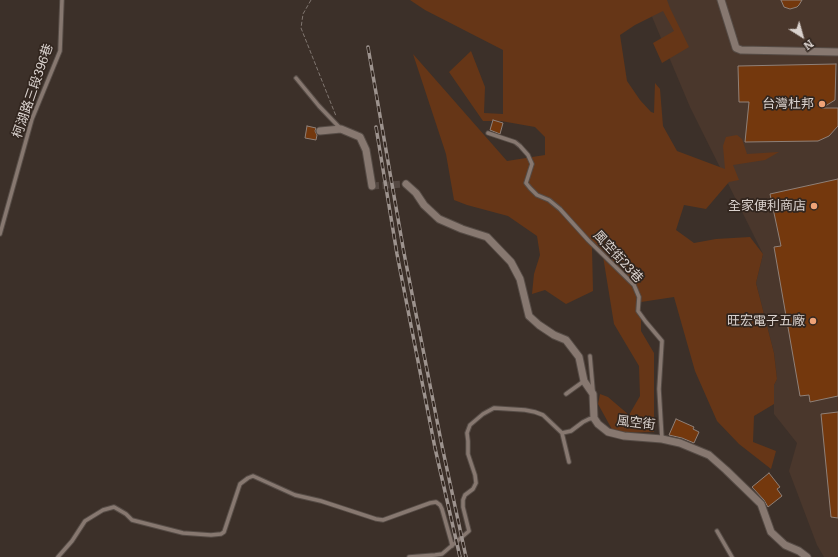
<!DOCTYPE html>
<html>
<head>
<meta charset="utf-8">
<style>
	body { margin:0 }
	#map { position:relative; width:838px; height:557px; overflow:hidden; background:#3c3029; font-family:Literata,serif }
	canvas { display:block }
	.north { position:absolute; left:782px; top:16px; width:40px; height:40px; -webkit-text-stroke:3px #32261f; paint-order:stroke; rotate:143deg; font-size:11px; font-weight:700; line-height:16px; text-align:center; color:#dad2ce }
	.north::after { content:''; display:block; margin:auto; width:14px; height:18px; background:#dad2ce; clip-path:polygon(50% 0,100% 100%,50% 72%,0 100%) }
</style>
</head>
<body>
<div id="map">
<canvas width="838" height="557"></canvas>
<div class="north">N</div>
</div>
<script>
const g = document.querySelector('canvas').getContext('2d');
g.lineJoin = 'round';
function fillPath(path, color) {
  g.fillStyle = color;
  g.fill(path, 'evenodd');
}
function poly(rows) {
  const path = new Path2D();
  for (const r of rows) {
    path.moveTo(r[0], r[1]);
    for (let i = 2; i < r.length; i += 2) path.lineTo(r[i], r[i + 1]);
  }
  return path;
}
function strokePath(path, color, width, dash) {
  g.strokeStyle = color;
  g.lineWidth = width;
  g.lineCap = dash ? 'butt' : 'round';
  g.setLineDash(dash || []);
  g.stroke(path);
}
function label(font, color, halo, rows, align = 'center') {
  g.font = font + ' Literata,"Noto Sans TC",serif';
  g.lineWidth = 3.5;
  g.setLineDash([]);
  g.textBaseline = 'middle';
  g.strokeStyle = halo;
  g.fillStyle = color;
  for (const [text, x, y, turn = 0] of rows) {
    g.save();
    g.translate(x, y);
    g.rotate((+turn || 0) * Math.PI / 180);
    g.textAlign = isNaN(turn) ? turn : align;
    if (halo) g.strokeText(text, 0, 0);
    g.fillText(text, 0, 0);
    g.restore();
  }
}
fillPath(poly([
	[645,0,838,0,838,557,824,557,817,545,789,471,797,443,774,414,774,385,777,379,774,353,756,283,763,254,690,107]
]), '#4a372c');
fillPath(poly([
	[410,0,667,0,670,8,689,47,662,63,653,43,674,31,663,11,635,25,620,35,627,81,640,100,651,112,654,113,655,83,660,89,663,126,677,151,725,169,723,146,726,137,737,135,742,139,747,154,779,152,765,160,733,165,739,180,729,182,706,209,684,205,676,230,694,243,716,239,750,237,763,254,756,283,774,353,777,379,774,385,774,404,754,416,753,442,776,451,771,469,739,444,717,421,695,371,674,297,641,302,641,331,654,353,654,432,614,433,598,404,600,394,608,397,629,415,640,396,639,366,614,324,602,250,592,248,593,291,566,304,545,290,532,294,534,274,540,255,537,236,508,216,467,205,454,200,446,154,413,54,507,161,545,155,545,137,535,127,501,121,483,121,449,72,471,51,485,87,484,113,503,114,503,50,425,10]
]), '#663617');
const building = poly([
	[781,0,802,0,799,5,797,7,790,9,784,7,781,0],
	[836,64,835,100,822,108,838,108,838,126,829,136,818,141,745,142,749,102,739,102,738,66,836,64],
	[493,120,503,123,500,134,490,130,493,120],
	[307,126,316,128,315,131,317,135,316,140,305,138,307,126],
	[838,179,838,396,810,402,809,395,800,396,774,247,781,246,770,194,838,179],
	[838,412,838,518,831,517,821,414,838,412],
	[676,419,694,427,693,429,699,432,694,443,682,438,669,435,676,419],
	[769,473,780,487,777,489,782,496,768,507,764,500,752,487,769,473]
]);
fillPath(building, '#74380d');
strokePath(building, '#8f8078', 1);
strokePath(poly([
	[372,186,406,184]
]), '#544842', 7, [7, 3.5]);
const service = poly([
	[296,78,319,106,340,128],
	[488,133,515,142,520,146,528,155,532,164,526,183,530,188,537,195,549,200,560,209,588,240,634,285,639,297,638,311,646,322,662,341,659,389,662,439],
	[0,234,32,119,60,51,62,0],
	[590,356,593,390],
	[566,394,584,381],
	[562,433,569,462],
	[717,531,732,557],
	[58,557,72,541,85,521,103,510,114,507,126,514,132,520,183,533,211,535,221,534,224,532,240,484,248,478,253,476,295,495,321,501,376,519,383,520,430,503,436,502,440,505,442,509,451,541,452,546],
	[409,557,435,555,442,554,469,531,463,507,463,500,465,495,473,489,476,483,475,475,468,454,468,441,467,433,470,425,483,414,494,408,525,410,535,412,543,415,562,433,571,431,583,422,589,419,594,418]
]);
const minor = poly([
	[721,0,736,48,741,50,838,52],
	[320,131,341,129,360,137,366,150,372,186],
	[406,184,416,193,424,205,439,219,462,229,487,237,511,262,520,279,529,316,539,325,554,335,566,340,579,357,584,381,593,394,594,418,598,424,608,432,624,436,662,439,680,443,709,455,726,470,761,504,771,532,785,545,799,551,807,557]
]);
strokePath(service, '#564c46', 5.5);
strokePath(minor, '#564c46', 9);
strokePath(poly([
	[311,0,303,14,301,28,336,116]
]), '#817771', 1, [4, 2]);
strokePath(service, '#877870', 3.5);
strokePath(minor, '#877870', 7);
const rail = poly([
	[368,47,404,253,442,446,466,557],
	[376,127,397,254,435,448,460,557]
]);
strokePath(rail, '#9d938e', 3.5);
strokePath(rail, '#32261f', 2, [6]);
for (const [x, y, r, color] of [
	[822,104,4,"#efa377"],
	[814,206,4,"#efa377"],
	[813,321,4,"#efa377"]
]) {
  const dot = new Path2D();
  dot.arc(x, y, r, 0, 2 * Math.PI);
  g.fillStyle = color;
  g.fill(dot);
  strokePath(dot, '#32261f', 1.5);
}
label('13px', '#dad2ce', '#32261f', [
	["柯湖路三段396巷",33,91,-71],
	["風空街23巷",618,257,47],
	["風空街",636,423,7]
]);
label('13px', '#dad2ce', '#32261f', [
	["台灣杜邦",814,104],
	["全家便利商店",806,206],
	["旺宏電子五廠",805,321]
], 'right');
</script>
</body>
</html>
